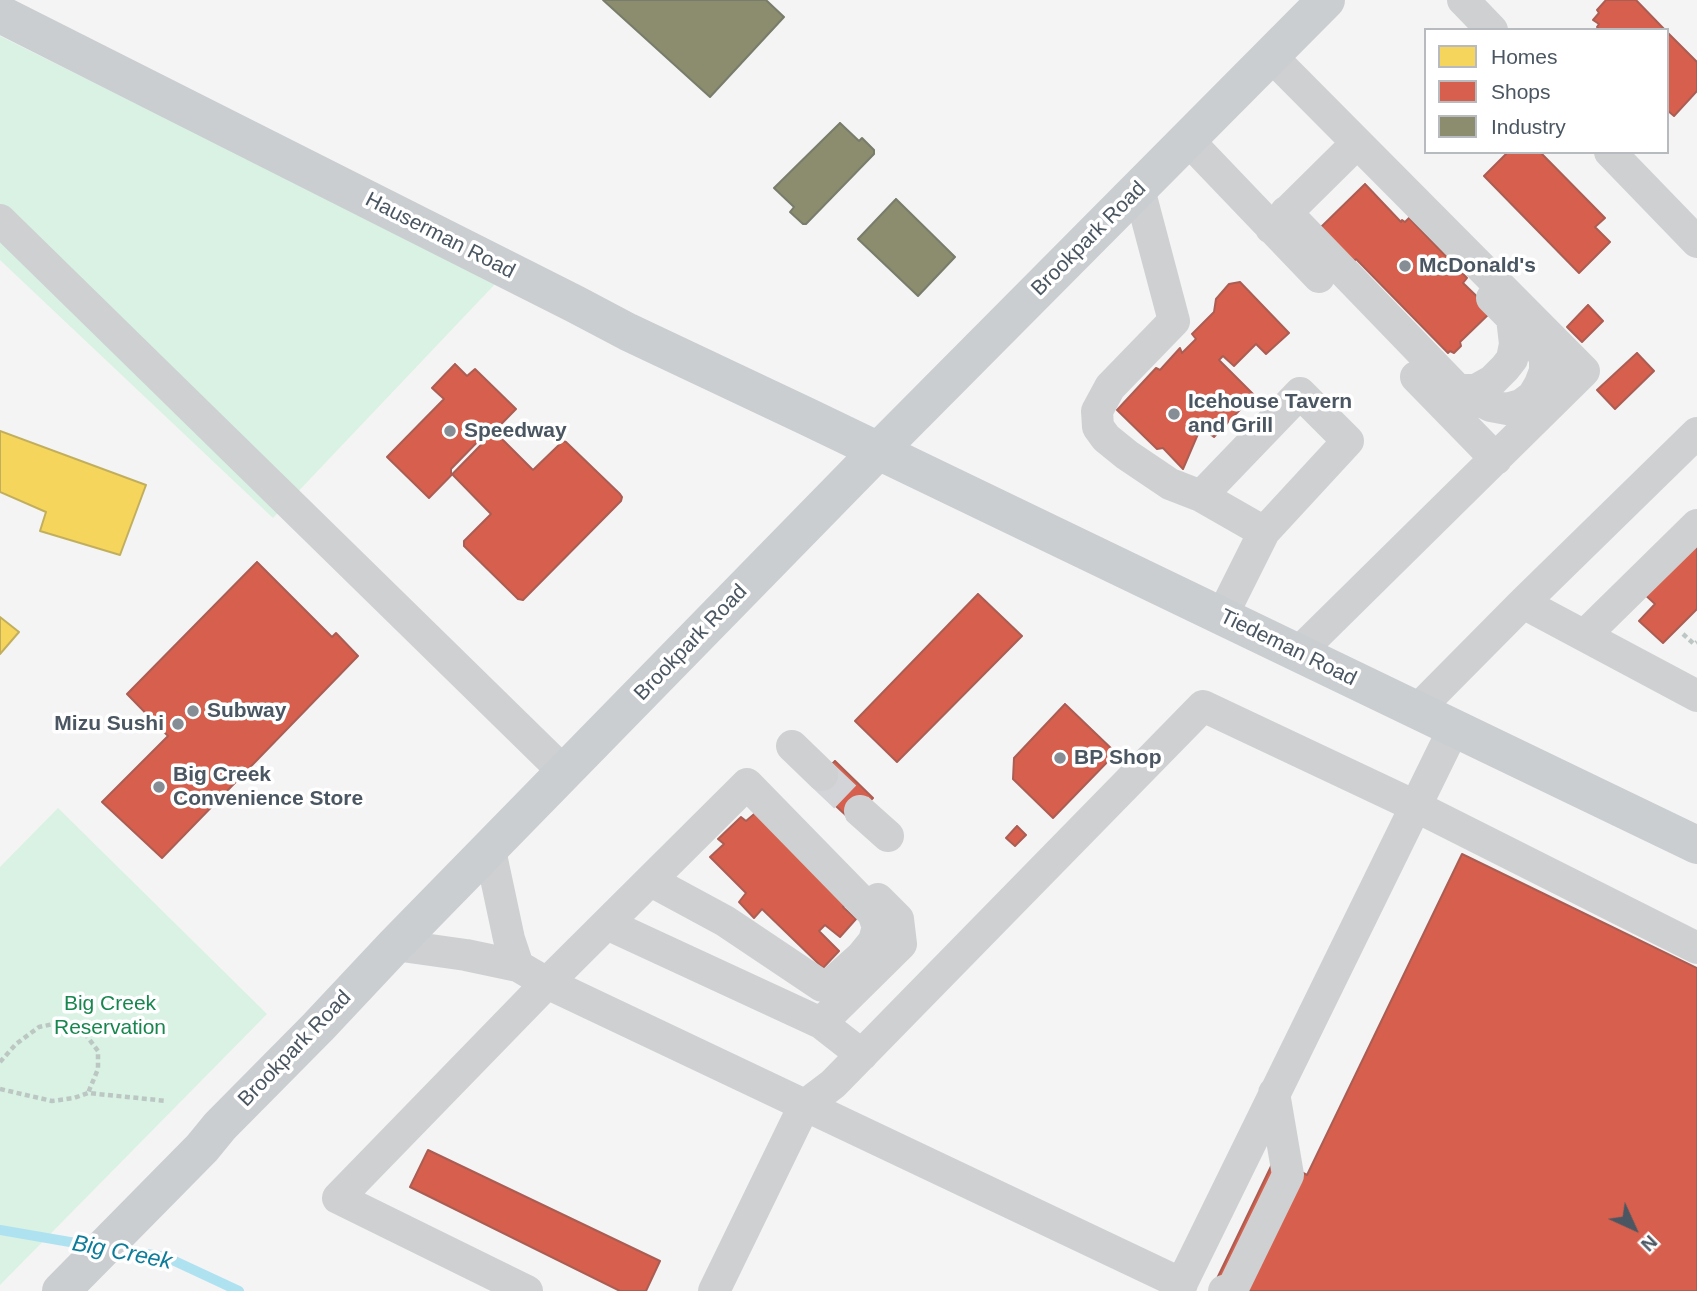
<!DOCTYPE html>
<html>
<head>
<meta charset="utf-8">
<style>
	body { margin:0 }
	#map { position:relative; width:1697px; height:1291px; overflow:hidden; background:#f4f4f4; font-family:Arial,sans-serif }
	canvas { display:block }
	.legend { position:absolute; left:1424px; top:28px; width:245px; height:126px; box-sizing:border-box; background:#fff; border:2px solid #b7bbc0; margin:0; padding:9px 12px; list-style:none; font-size:21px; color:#4a5661 }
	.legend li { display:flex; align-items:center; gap:14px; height:35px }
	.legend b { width:35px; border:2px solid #b7bbc0 }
	.north { position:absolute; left:1599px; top:1193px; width:70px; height:70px; -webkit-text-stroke:5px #fff; paint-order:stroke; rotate:135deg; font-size:19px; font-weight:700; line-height:28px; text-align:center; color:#4a5661 }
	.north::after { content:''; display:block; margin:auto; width:24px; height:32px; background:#4a5661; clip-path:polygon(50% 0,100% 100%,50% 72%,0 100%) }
</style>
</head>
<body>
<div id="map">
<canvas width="1697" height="1291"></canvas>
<ul class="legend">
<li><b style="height:19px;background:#f6d55c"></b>Homes</li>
<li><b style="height:19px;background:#d6604d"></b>Shops</li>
<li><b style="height:19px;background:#8c8c6e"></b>Industry</li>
</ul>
<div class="north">N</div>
</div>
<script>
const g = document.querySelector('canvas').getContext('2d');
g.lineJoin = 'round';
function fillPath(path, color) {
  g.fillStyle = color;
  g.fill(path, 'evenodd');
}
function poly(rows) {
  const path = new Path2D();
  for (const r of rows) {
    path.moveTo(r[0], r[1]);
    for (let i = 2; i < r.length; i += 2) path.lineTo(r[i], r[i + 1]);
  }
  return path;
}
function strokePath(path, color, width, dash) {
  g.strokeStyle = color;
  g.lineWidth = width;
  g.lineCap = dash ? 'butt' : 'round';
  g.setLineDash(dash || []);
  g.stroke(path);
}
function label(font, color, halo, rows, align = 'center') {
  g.font = font + ' Arial,sans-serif';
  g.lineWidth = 7;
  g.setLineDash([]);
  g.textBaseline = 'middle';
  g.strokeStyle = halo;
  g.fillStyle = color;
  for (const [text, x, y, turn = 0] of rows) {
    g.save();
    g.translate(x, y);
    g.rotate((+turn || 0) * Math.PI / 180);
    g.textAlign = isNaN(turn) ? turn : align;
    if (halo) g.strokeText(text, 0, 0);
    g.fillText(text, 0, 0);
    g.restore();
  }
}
fillPath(poly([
	[0,36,497,282,273,518,0,260],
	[58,808,267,1014,0,1285,0,867]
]), '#d9f2e3');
const homes = poly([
	[0,431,146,485,120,555,40,531,46,512,0,492,0,431],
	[0,617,19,632,0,654,0,617]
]);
fillPath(homes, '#f6d55c');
strokePath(homes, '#c2af5e', 2);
const shops = poly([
	[1606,0,1636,0,1665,30,1600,30,1597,27,1599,24,1593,20,1599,13,1597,10,1606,0],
	[1667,32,1697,62,1697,91,1674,116,1667,110,1667,32],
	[1508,152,1540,152,1605,218,1595,227,1610,242,1579,273,1484,176,1508,152],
	[1365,184,1401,222,1402,220,1405,222,1409,218,1467,278,1463,283,1492,311,1460,342,1461,346,1454,353,1450,351,1448,353,1356,259,1350,265,1321,227,1365,184],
	[1240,282,1289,333,1266,354,1256,344,1234,366,1223,356,1219,360,1254,395,1214,437,1201,427,1183,469,1163,448,1157,449,1117,410,1156,368,1160,370,1180,348,1182,353,1196,339,1192,334,1214,312,1216,299,1229,284,1240,282],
	[1588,305,1603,321,1582,342,1567,327,1588,305],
	[1637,353,1654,371,1615,409,1597,390,1637,353],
	[455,364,467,376,475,369,516,409,429,498,387,457,444,399,432,388,455,364],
	[493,430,533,470,563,441,566,442,620,494,622,497,621,501,523,600,518,599,464,546,464,541,491,514,451,473,451,469,488,431,493,430],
	[1697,538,1697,609,1663,643,1639,621,1655,604,1641,591,1697,538],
	[257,562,332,637,336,633,358,656,162,858,102,802,168,736,127,694,257,562],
	[978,594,1022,636,897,762,855,721,978,594],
	[1065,704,1116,753,1053,818,1013,779,1014,758,1065,704],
	[835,761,873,798,851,820,812,784,835,761],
	[760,809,851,899,843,907,856,919,840,937,825,925,819,931,839,951,823,968,762,909,754,918,739,902,746,893,710,857,724,844,718,839,741,817,746,821,760,809],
	[1017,826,1026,835,1015,846,1006,838,1017,826],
	[1462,854,1697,968,1697,1291,1211,1291,1275,1158,1307,1175,1462,854],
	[428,1150,660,1261,646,1291,620,1291,410,1187,428,1150]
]);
fillPath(shops, '#d6604d');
strokePath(shops, '#ac5d53', 2);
const industry = poly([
	[603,0,766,0,784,17,710,97,603,0],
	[840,123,859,141,862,138,874,150,874,154,806,224,803,224,790,212,794,207,774,188,840,123],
	[896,199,955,257,918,296,858,239,896,199]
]);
fillPath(industry, '#8c8c6e');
strokePath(industry, '#787c6a', 2);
strokePath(poly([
	[0,1230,93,1246],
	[115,1249,166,1257,239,1291]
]), '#aee2f0', 10);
strokePath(poly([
	[822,775,860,811]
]), '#d2d4d7', 32, [32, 16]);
strokePath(poly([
	[1683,634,1694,644,1697,642],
	[0,1062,16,1044,39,1027,63,1022,83,1031,98,1051,98,1069,88,1093],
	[0,1089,52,1101,74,1098,88,1093,167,1101]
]), '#bcc7c4', 4.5, [5, 3.5]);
strokePath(poly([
	[1463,0,1492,30],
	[1270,55,1584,371,1298,653],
	[1187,139,1319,277],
	[1610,152,1697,242],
	[1139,189,1174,321,1110,387,1097,411,1098,427,1106,438,1127,455,1170,484,1201,496,1300,393,1348,441,1264,532,1222,616],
	[1286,212,1458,390,1476,390,1492,381,1505,368,1512,359,1515,344,1512,318,1492,298],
	[0,220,564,772],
	[1271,228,1357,143],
	[1416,377,1496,459],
	[1458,390,1491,406,1507,409,1521,405,1533,396,1540,384,1545,371,1545,358,1537,344,1523,329],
	[1201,496,1264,532],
	[1523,603,1697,696],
	[1585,635,1697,525],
	[1417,710,1523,603,1697,433],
	[792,746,822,775],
	[860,811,888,836],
	[490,850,509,939,518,966],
	[607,924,821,1023,862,1055],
	[395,945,466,955,518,966,547,983,1182,1284],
	[821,1023,901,944,898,919,878,899],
	[527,1291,338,1198,547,983,747,784,873,913,878,927,874,941,861,957,832,983,822,986,725,921,651,881],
	[714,1291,804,1106,833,1084,1203,706,1415,806,1697,948],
	[1178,1291,1454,728],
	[1224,1291,1233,1288,1288,1175,1274,1093]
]), '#ced0d2', 32);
strokePath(poly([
	[0,14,575,304,628,332,808,417,1697,845],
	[61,1291,202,1148,220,1126,318,1027,395,945,878,451,1326,0]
]), '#caced1', 38);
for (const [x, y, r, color] of [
	[1405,266,7,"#868d94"],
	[1174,414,7,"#868d94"],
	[450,431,7,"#868d94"],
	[193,711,7,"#868d94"],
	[178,724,7,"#868d94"],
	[1060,758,7,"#868d94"],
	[159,787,7,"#868d94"]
]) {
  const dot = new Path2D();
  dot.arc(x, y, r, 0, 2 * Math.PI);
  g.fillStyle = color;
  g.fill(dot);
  strokePath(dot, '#fff', 2.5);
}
label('21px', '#4a5661', '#fff', [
	["Hauserman Road",440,236,27],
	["Brookpark Road",1089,239,-45],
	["Brookpark Road",691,643,-46],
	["Tiedeman Road",1288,648,26],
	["Brookpark Road",295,1049,-46]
]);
label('bold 21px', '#4a5661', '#fff', [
	["McDonald's",1419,266],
	["Icehouse Tavern",1188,402],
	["and Grill",1188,426],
	["Speedway",464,431],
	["Subway",207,711],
	["Mizu Sushi",164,724,"right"],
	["BP Shop",1074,758],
	["Big Creek",173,775],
	["Convenience Store",173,799]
], 'left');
label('21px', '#17864f', '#fff', [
	["Big Creek",110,1004],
	["Reservation",110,1028]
]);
label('italic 23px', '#0c7c9b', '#fff', [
	["Big Creek",122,1253,11]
]);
</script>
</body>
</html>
